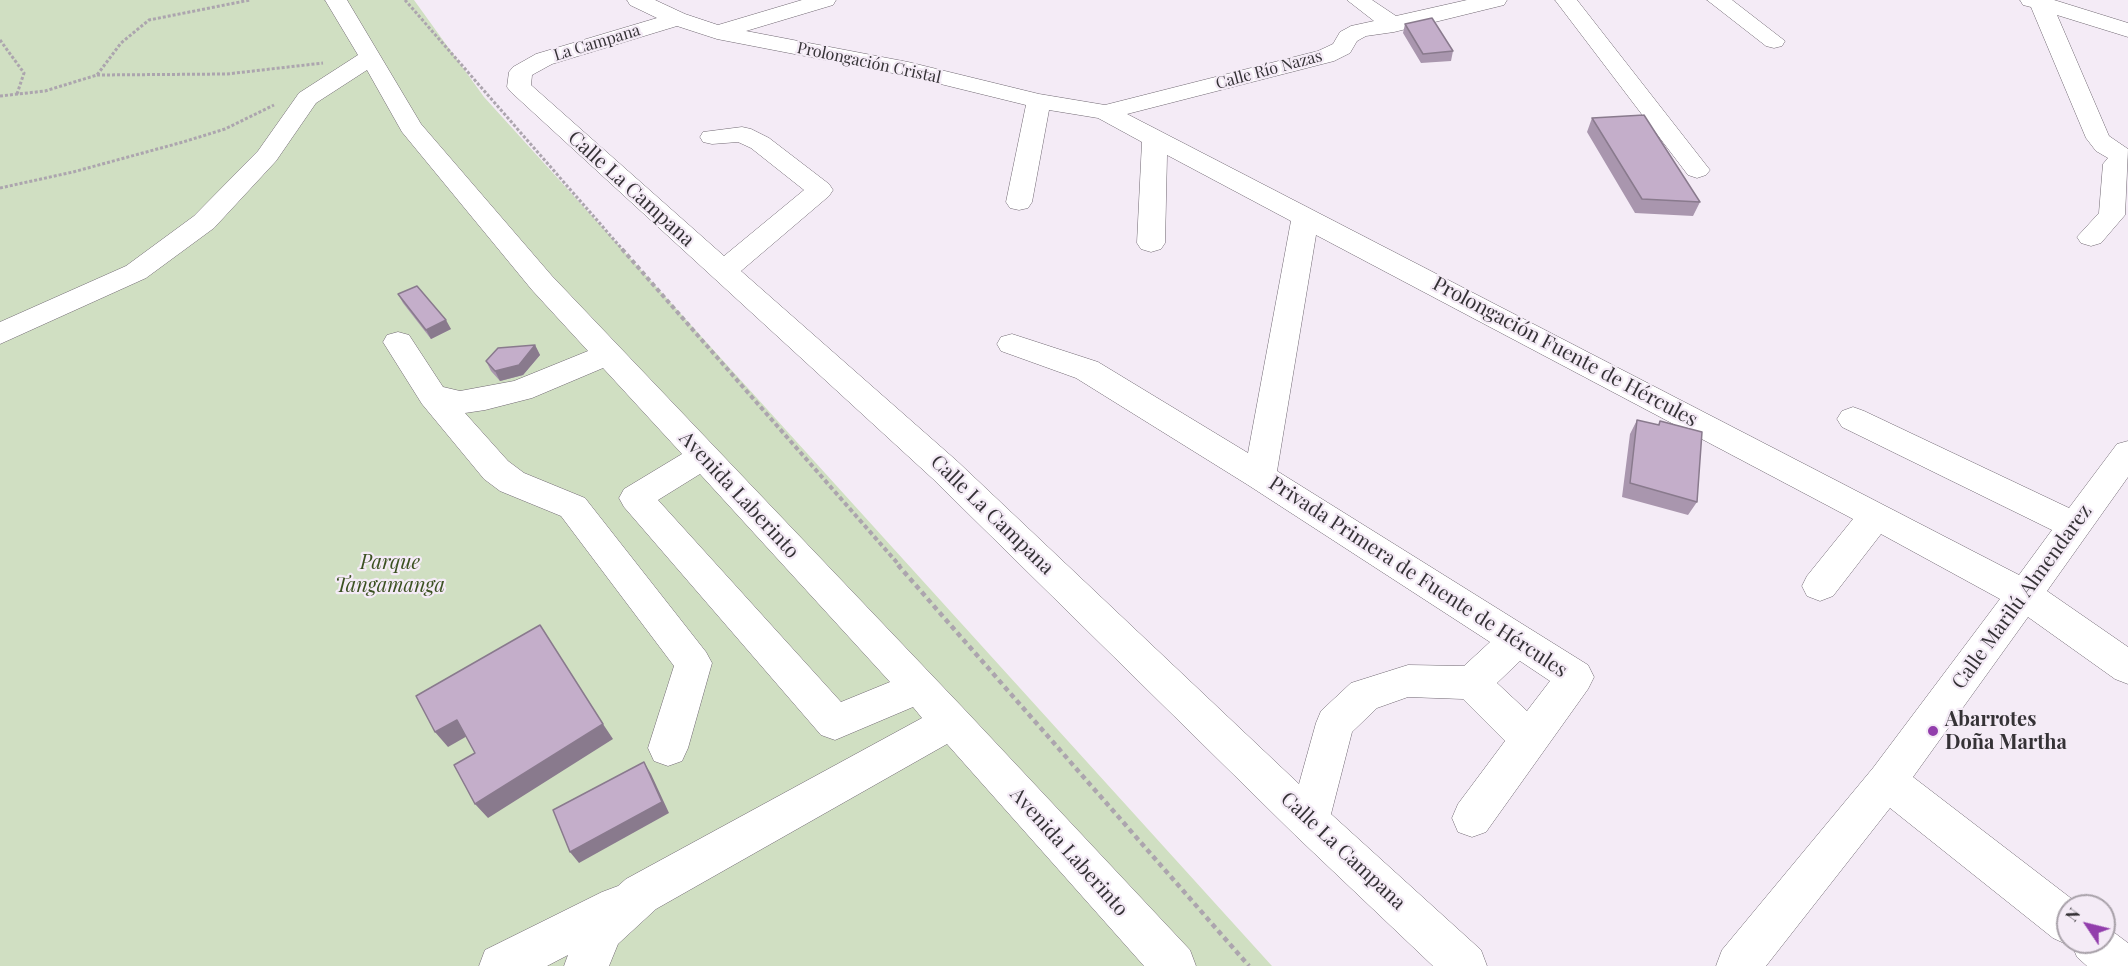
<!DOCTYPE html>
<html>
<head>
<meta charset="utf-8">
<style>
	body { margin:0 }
	#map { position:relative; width:2128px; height:966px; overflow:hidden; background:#f4ebf6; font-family:"Playfair Display",serif }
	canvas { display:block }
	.north { position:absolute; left:2056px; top:894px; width:60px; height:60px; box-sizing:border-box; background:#f4ebf6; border:2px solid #a8a1a9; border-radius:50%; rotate:305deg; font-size:16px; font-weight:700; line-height:24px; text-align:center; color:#353236 }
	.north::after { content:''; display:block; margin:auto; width:21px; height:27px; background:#923eac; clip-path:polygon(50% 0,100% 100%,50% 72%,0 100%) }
</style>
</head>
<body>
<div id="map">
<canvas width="2128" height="966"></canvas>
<div class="north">N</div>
</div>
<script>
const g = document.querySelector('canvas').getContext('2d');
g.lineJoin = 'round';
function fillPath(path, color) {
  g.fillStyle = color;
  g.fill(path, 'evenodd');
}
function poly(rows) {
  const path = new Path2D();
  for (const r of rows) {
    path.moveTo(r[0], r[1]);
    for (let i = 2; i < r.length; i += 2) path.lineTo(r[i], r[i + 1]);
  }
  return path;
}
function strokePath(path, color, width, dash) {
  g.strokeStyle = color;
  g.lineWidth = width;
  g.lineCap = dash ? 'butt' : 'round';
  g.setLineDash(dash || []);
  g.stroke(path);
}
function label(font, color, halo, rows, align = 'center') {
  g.font = font + ' "Playfair Display",serif';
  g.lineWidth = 4.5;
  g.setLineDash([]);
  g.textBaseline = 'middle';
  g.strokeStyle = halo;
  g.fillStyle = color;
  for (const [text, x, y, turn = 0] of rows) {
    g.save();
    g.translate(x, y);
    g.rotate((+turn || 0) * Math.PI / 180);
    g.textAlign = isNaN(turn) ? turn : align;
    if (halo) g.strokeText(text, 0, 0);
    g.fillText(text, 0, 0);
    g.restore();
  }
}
fillPath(poly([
	[0,0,414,0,484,97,1272,966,0,966]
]), '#d0dfc2');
const minor = poly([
	[325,0,347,0,421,124,552,276,965,710,1190,950,1196,966,1144,966,947,744,656,909,618,944,609,966,564,966,568,955,547,966,479,966,485,950,602,892,618,886,626,879,922,718,913,707,835,740,821,735,624,507,619,498,624,489,682,454,603,368,532,398,485,410,465,413,508,461,524,473,585,498,706,652,712,663,688,748,682,761,668,766,654,761,648,748,674,666,561,516,500,491,484,479,422,404,383,342,387,335,398,332,409,335,443,387,460,391,514,381,588,351,532,290,402,132,367,70,316,103,276,161,214,228,146,278,0,344,0,322,126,266,194,216,258,151,299,93,358,55,325,0],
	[700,474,890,682,841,702,658,500,700,474],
	[627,0,655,0,685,14,718,25,802,0,836,0,833,5,746,31,908,62,1039,94,1105,105,1318,51,1333,44,1340,32,1351,26,1374,21,1347,0,1372,0,1396,16,1467,0,1507,0,1504,5,1394,32,1366,36,1357,41,1350,53,1334,61,1127,114,2019,575,2052,530,1842,427,1837,419,1842,411,1853,407,1864,411,2069,508,2117,444,2128,441,2128,477,2047,591,2128,647,2128,684,2115,679,2028,617,1913,777,2081,906,2068,906,2068,942,2104,942,2104,925,2128,943,2128,966,2087,966,2077,957,2071,943,2068,945,2053,938,1890,808,1766,966,1716,966,1722,950,1873,768,2000,599,1881,534,1833,596,1820,601,1807,596,1802,586,1807,576,1853,519,1316,235,1277,471,1588,665,1594,677,1588,689,1486,832,1472,837,1458,832,1452,818,1458,804,1505,741,1463,699,1408,697,1377,708,1352,732,1331,814,1481,950,1487,966,1433,966,1295,835,933,479,511,92,507,87,509,72,513,67,536,54,657,18,630,5,627,0],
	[677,26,717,39,908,76,1026,105,1006,202,1010,208,1019,210,1028,208,1032,202,1049,110,1098,118,1142,142,1137,243,1141,249,1151,252,1161,249,1165,243,1167,155,1291,221,1248,453,1098,362,1012,334,1001,337,997,344,1001,351,1076,378,1248,485,1490,642,1464,666,1408,665,1351,683,1321,711,1316,723,1299,784,957,461,741,271,829,196,833,190,829,184,769,138,751,129,742,127,703,132,700,137,703,142,712,144,738,142,751,148,804,190,724,256,531,85,532,75,552,64,677,26],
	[1520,661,1550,681,1527,711,1497,683,1520,661],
	[1555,0,1577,0,1706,165,1710,170,1706,175,1697,178,1688,175,1555,0],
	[1707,0,1732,0,1785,41,1782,46,1774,48,1766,46,1707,0],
	[2020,0,2054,0,2128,23,2128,37,2057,15,2109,136,2128,149,2125,215,2101,243,2091,246,2081,243,2077,237,2099,213,2103,164,2108,158,2096,151,2086,138,2031,7,2023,5,2020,0]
]);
strokePath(minor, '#706872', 1);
strokePath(poly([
	[405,0,623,250],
	[0,40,24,73,17,94],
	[97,75,227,74,323,63],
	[0,96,45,91,97,75,121,43,149,20,250,0],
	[0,188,73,172,183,142,225,129,274,105]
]), '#aca5ae', 3, [3, 2]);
strokePath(poly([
	[622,249,900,566]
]), '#aca5ae', 4, [4.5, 3]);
strokePath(poly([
	[898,565,1249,966]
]), '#aca5ae', 4.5, [5, 4]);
fillPath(minor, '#fff');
fillPath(poly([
	[1405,24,1453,51,1451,61,1421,63,1403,33],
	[1592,118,1700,202,1693,216,1635,213,1587,132],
	[398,294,451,329,431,339,403,303],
	[535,345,540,355,523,375,500,381,491,371,486,361],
	[1637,420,1658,425,1660,421,1697,502,1688,515,1622,497,1630,434]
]), '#a996ae');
fillPath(poly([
	[446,320,451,329,431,339,426,330],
	[535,345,540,355,523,375,500,381,495,371],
	[457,720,469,735,448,747,435,732],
	[603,724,613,739,488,818,475,804],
	[644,762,651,774,669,813,579,863,570,852]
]), '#897a8d');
const building = poly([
	[1432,18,1453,51,1423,54,1405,24,1432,18],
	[1644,115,1700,202,1642,199,1592,118,1644,115],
	[417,286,446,320,426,330,398,294,417,286],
	[535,345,519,365,495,371,486,361,498,348,535,345],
	[1637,420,1659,425,1660,421,1702,432,1697,502,1630,483,1637,420],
	[540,625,603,724,475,804,454,765,475,753,457,720,435,732,416,696,540,625],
	[644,762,662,802,570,852,553,810,644,762]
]);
fillPath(building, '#c4aeca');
strokePath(building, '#897a8d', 1.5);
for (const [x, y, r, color] of [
	[1933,731,6,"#923eac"]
]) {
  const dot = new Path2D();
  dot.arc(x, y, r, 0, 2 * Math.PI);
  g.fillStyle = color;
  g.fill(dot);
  strokePath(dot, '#f4ebf6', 2);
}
label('16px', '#353236', '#f4ebf6', [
	["La Campana",597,43,-17],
	["Prolongación Cristal",869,63,12],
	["Calle Río Nazas",1269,70,-15]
]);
label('20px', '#353236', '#f4ebf6', [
	["Calle La Campana",631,189,42],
	["Prolongación Fuente de Hércules",1565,352,28],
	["Avenida Laberinto",739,495,47],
	["Calle La Campana",992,515,44],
	["Privada Primera de Fuente de Hércules",1418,577,33],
	["Calle Marilú Almendarez",2022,597,-54],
	["Calle La Campana",1343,851,43],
	["Avenida Laberinto",1069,852,48]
]);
label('italic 20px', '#3b5121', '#f4ebf6', [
	["Parque",390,563],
	["Tangamanga",390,586]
]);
label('bold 20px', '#353236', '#f4ebf6', [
	["Abarrotes",1945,720],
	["Doña Martha",1945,743]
], 'left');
</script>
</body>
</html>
